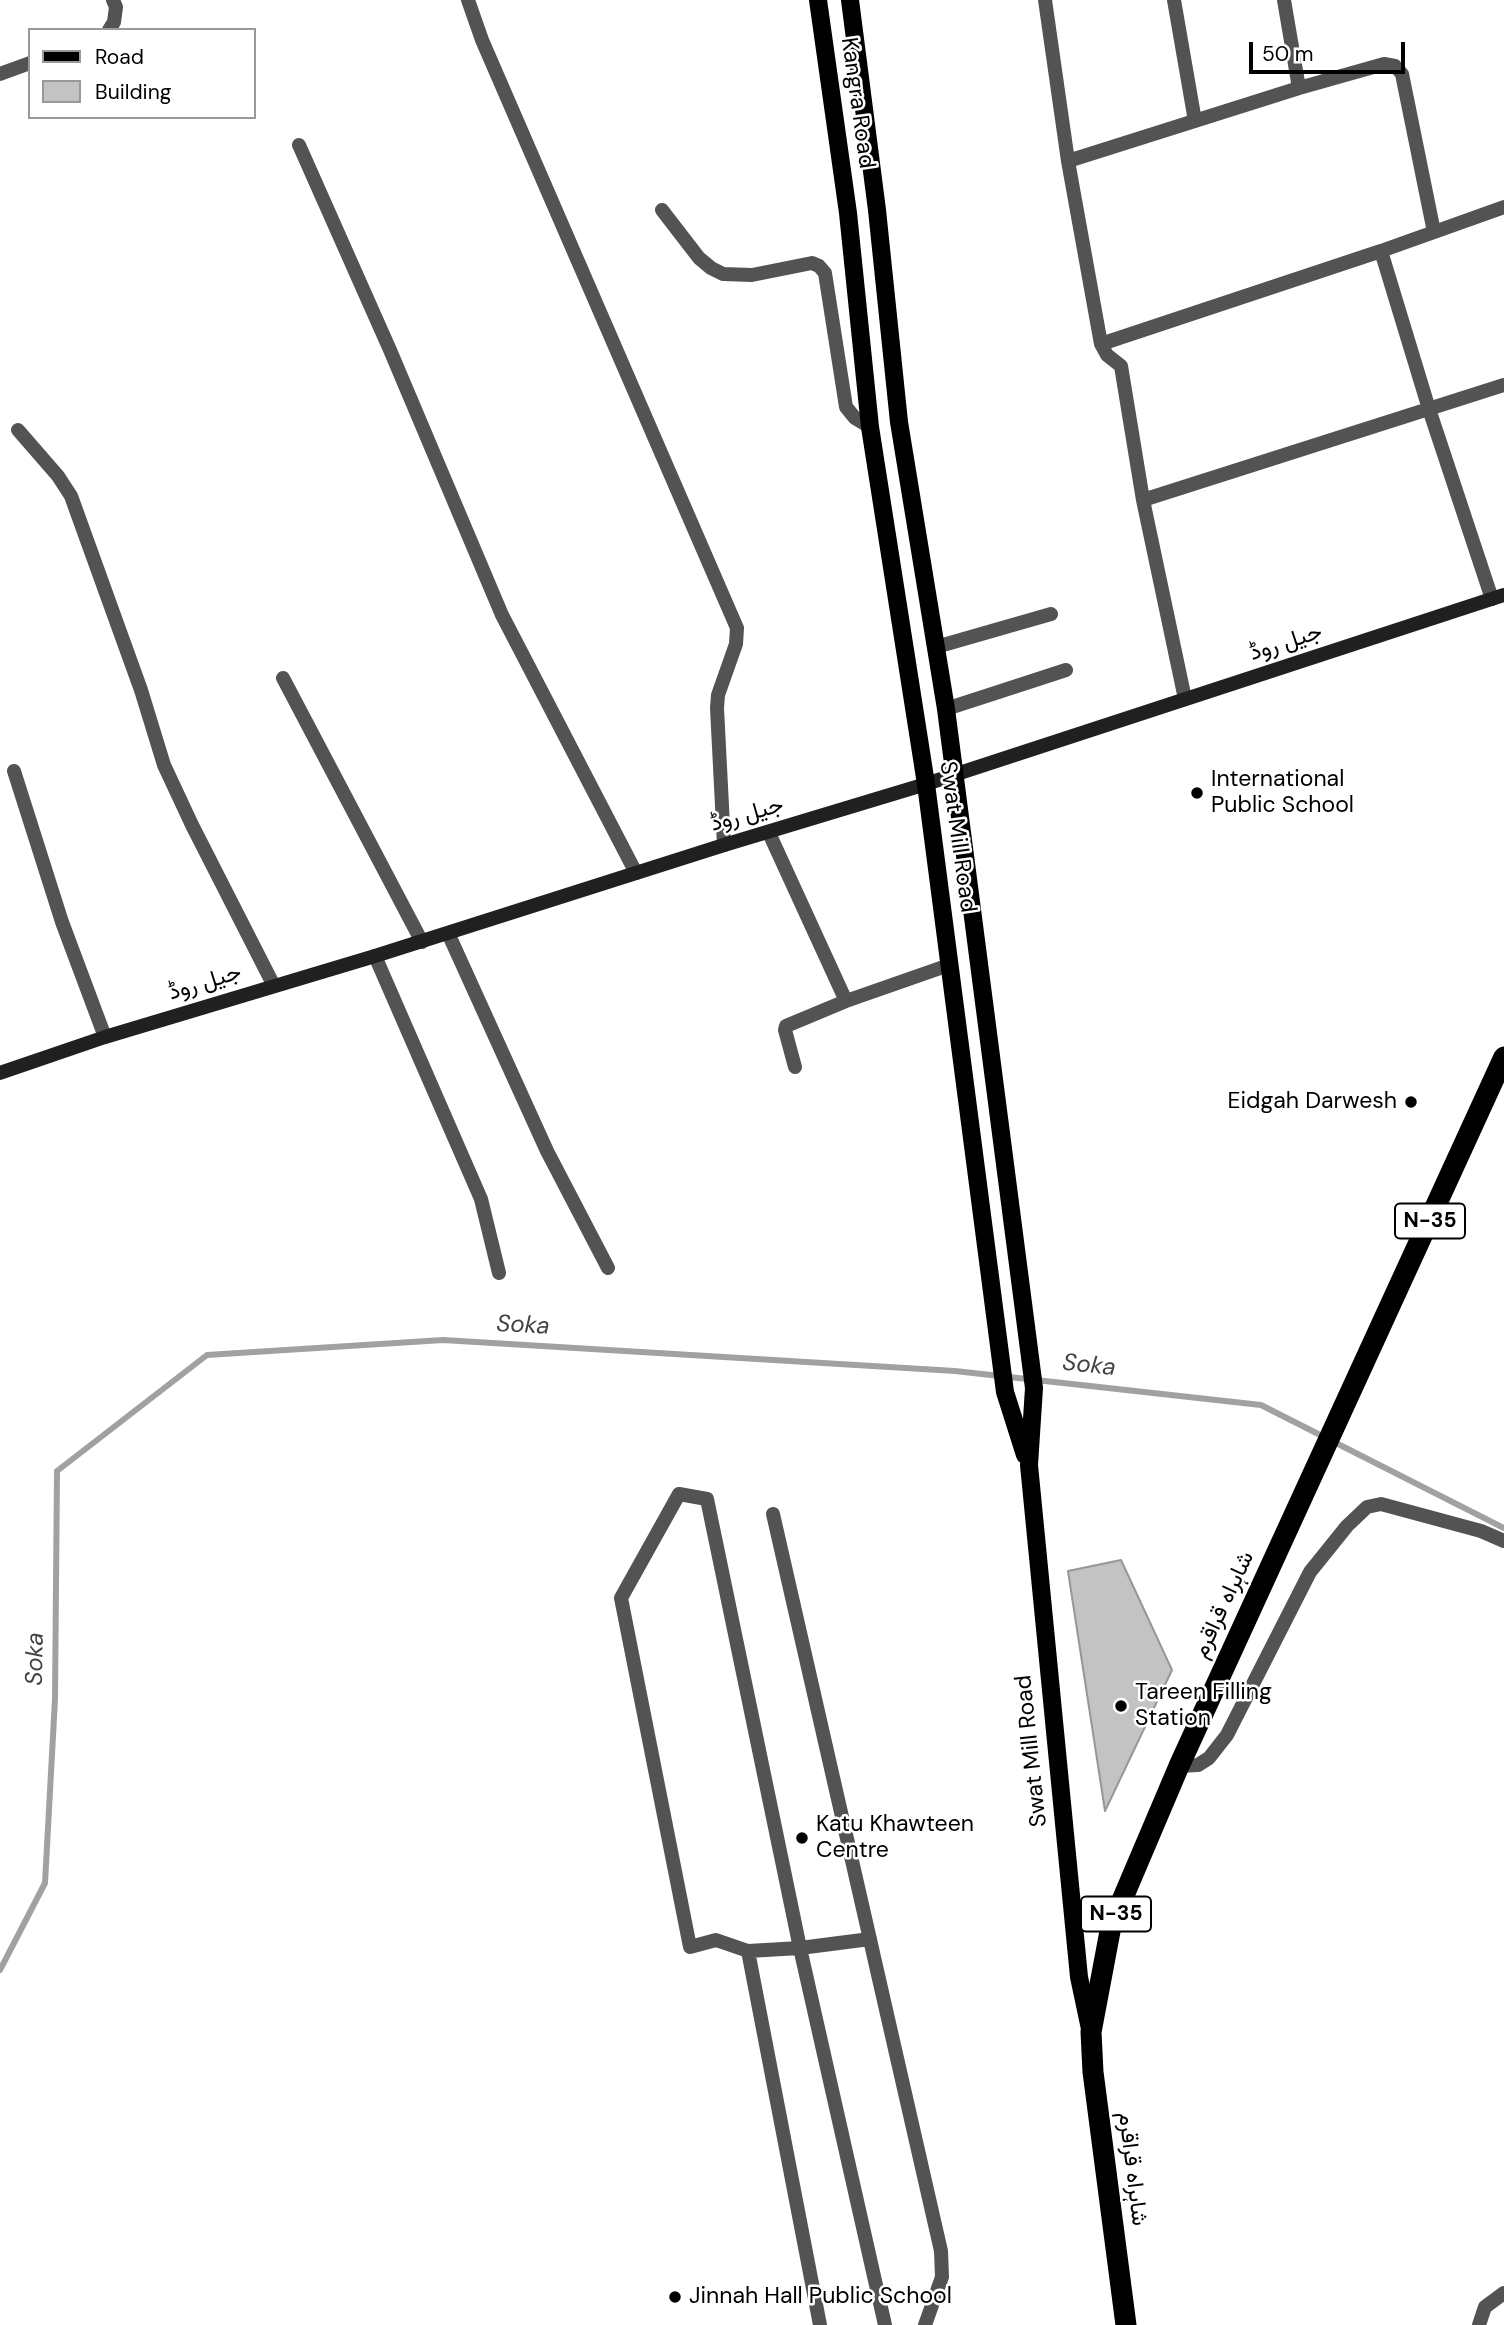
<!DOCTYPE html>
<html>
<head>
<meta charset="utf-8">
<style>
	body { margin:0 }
	#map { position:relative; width:1504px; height:2325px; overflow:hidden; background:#fff; font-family:"DM Sans",sans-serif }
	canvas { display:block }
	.legend { position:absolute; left:28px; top:28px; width:228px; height:91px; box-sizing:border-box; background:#fff; border:2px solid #999; margin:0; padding:9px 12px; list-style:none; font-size:21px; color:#000 }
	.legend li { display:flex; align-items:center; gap:14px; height:35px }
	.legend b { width:35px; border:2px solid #999 }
	.scale { position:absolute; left:1249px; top:42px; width:156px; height:32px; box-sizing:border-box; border:4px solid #000; border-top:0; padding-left:9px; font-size:21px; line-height:24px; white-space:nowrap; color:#000; -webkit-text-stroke:5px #fff; paint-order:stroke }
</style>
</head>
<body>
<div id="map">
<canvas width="1504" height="2325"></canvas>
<ul class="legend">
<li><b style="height:9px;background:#000"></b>Road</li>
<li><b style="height:19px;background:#c3c3c3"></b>Building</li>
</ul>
<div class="scale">50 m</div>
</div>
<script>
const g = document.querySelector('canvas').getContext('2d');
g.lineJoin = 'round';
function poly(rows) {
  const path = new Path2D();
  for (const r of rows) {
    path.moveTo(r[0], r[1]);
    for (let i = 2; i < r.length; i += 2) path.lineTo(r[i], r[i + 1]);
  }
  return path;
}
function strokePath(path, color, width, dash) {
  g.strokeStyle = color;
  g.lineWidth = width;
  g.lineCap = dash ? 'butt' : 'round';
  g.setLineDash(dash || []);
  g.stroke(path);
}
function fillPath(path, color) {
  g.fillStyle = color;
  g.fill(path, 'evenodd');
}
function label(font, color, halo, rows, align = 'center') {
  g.font = font + ' "DM Sans",Vazirmatn,sans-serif';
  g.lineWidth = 5;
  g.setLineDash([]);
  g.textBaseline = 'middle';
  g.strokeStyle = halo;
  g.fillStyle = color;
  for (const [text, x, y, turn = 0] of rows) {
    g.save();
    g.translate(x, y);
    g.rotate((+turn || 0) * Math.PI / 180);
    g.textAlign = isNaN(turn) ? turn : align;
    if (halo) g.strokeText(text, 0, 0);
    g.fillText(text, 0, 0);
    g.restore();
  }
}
strokePath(poly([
	[0,1970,45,1883,55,1699,57,1471,207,1355,443,1340,955,1371,1261,1405,1504,1528]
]), '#a1a1a1', 6);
const building = poly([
	[1121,1560,1172,1670,1105,1811,1068,1571,1121,1560]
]);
fillPath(building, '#c3c3c3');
strokePath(building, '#979797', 2);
strokePath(poly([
	[468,0,482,40,737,628,736,644,718,695,717,708,724,845],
	[1045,0,1068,161,1101,344,1107,355,1121,366,1143,500,1185,699],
	[1174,0,1195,121],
	[1284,0,1299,88],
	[109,30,114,22,116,7,113,0],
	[0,74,30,63],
	[299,145,390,350,502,615,636,873],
	[1068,161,1299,88,1384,64,1395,66,1402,74,1434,232],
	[662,210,699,258,711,268,723,274,752,275,812,263,819,266,825,273,846,407,855,418,870,427],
	[1381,251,1429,409,1492,599],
	[1101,344,1381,251,1504,207],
	[18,430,58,476,71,496,141,690,164,765,192,825,274,986],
	[1143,500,1504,385],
	[936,647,1051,614],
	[283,678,422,942],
	[946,709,1066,670],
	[14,771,62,922,105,1037],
	[769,833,846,1001],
	[448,933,547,1151,608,1268],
	[375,956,481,1199,499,1273],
	[795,1067,785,1030,786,1026,846,1001,949,965],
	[773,1514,941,2251,942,2277,925,2325],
	[1179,1766,1198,1765,1209,1758,1227,1735,1310,1572,1347,1526,1367,1507,1381,1504,1481,1531,1504,1541],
	[870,1939,800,1948,707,1499,679,1494,621,1598,690,1947,716,1940,748,1951,800,1948,885,2325],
	[748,1951,820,2325],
	[1479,2325,1485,2307,1504,2293]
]), '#535353', 14);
strokePath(poly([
	[0,1073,105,1037,375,956,724,845,926,784,1504,595]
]), '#202020', 14);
strokePath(poly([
	[818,0,848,213,870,427,926,784,1005,1392,1025,1455],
	[850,0,877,210,899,422,946,709,1034,1388,1029,1465,1079,1977,1090,2029]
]), '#000', 18);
strokePath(poly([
	[1126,2325,1093,2072,1091,2032,1111,1926,1179,1766,1504,1057]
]), '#000', 21);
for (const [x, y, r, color] of [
	[1197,793,7,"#000"],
	[1411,1102,7,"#000"],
	[1121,1706,7,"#000"],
	[802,1838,7,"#000"],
	[675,2297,7,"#000"]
]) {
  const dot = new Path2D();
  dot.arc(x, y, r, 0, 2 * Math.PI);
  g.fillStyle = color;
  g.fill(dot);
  strokePath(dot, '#fff', 2.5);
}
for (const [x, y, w] of [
	[1430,1221,70],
	[1116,1914,70]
]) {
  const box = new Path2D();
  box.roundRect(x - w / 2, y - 17.5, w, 35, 5);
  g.fillStyle = '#fff';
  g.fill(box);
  strokePath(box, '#000', 2);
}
label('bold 21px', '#000', null, [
	["N-35",1430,1221],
	["N-35",1116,1914]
]);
label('23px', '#000', '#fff', [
	["Kangra Road",857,103,82],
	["جیل روڈ",1286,643,-18],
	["جیل روڈ",747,815,-16],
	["Swat Mill Road",957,837,82],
	["جیل روڈ",205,983,-17],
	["شاہراہ قراقرم",1224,1605,-65],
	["Swat Mill Road",1032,1751,-96],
	["شاہراہ قراقرم",1132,2169,83]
]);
label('23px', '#000', '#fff', [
	["International",1211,780],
	["Public School",1211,806],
	["Eidgah Darwesh",1397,1102,"right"],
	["Tareen Filling",1135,1693],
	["Station",1135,1719],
	["Katu Khawteen",816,1825],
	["Centre",816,1851],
	["Jinnah Hall Public School",689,2297]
], 'left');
label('italic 24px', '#424242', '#fff', [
	["Soka",523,1326,3],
	["Soka",1089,1366,6],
	["Soka",36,1659,-89]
]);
</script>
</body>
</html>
